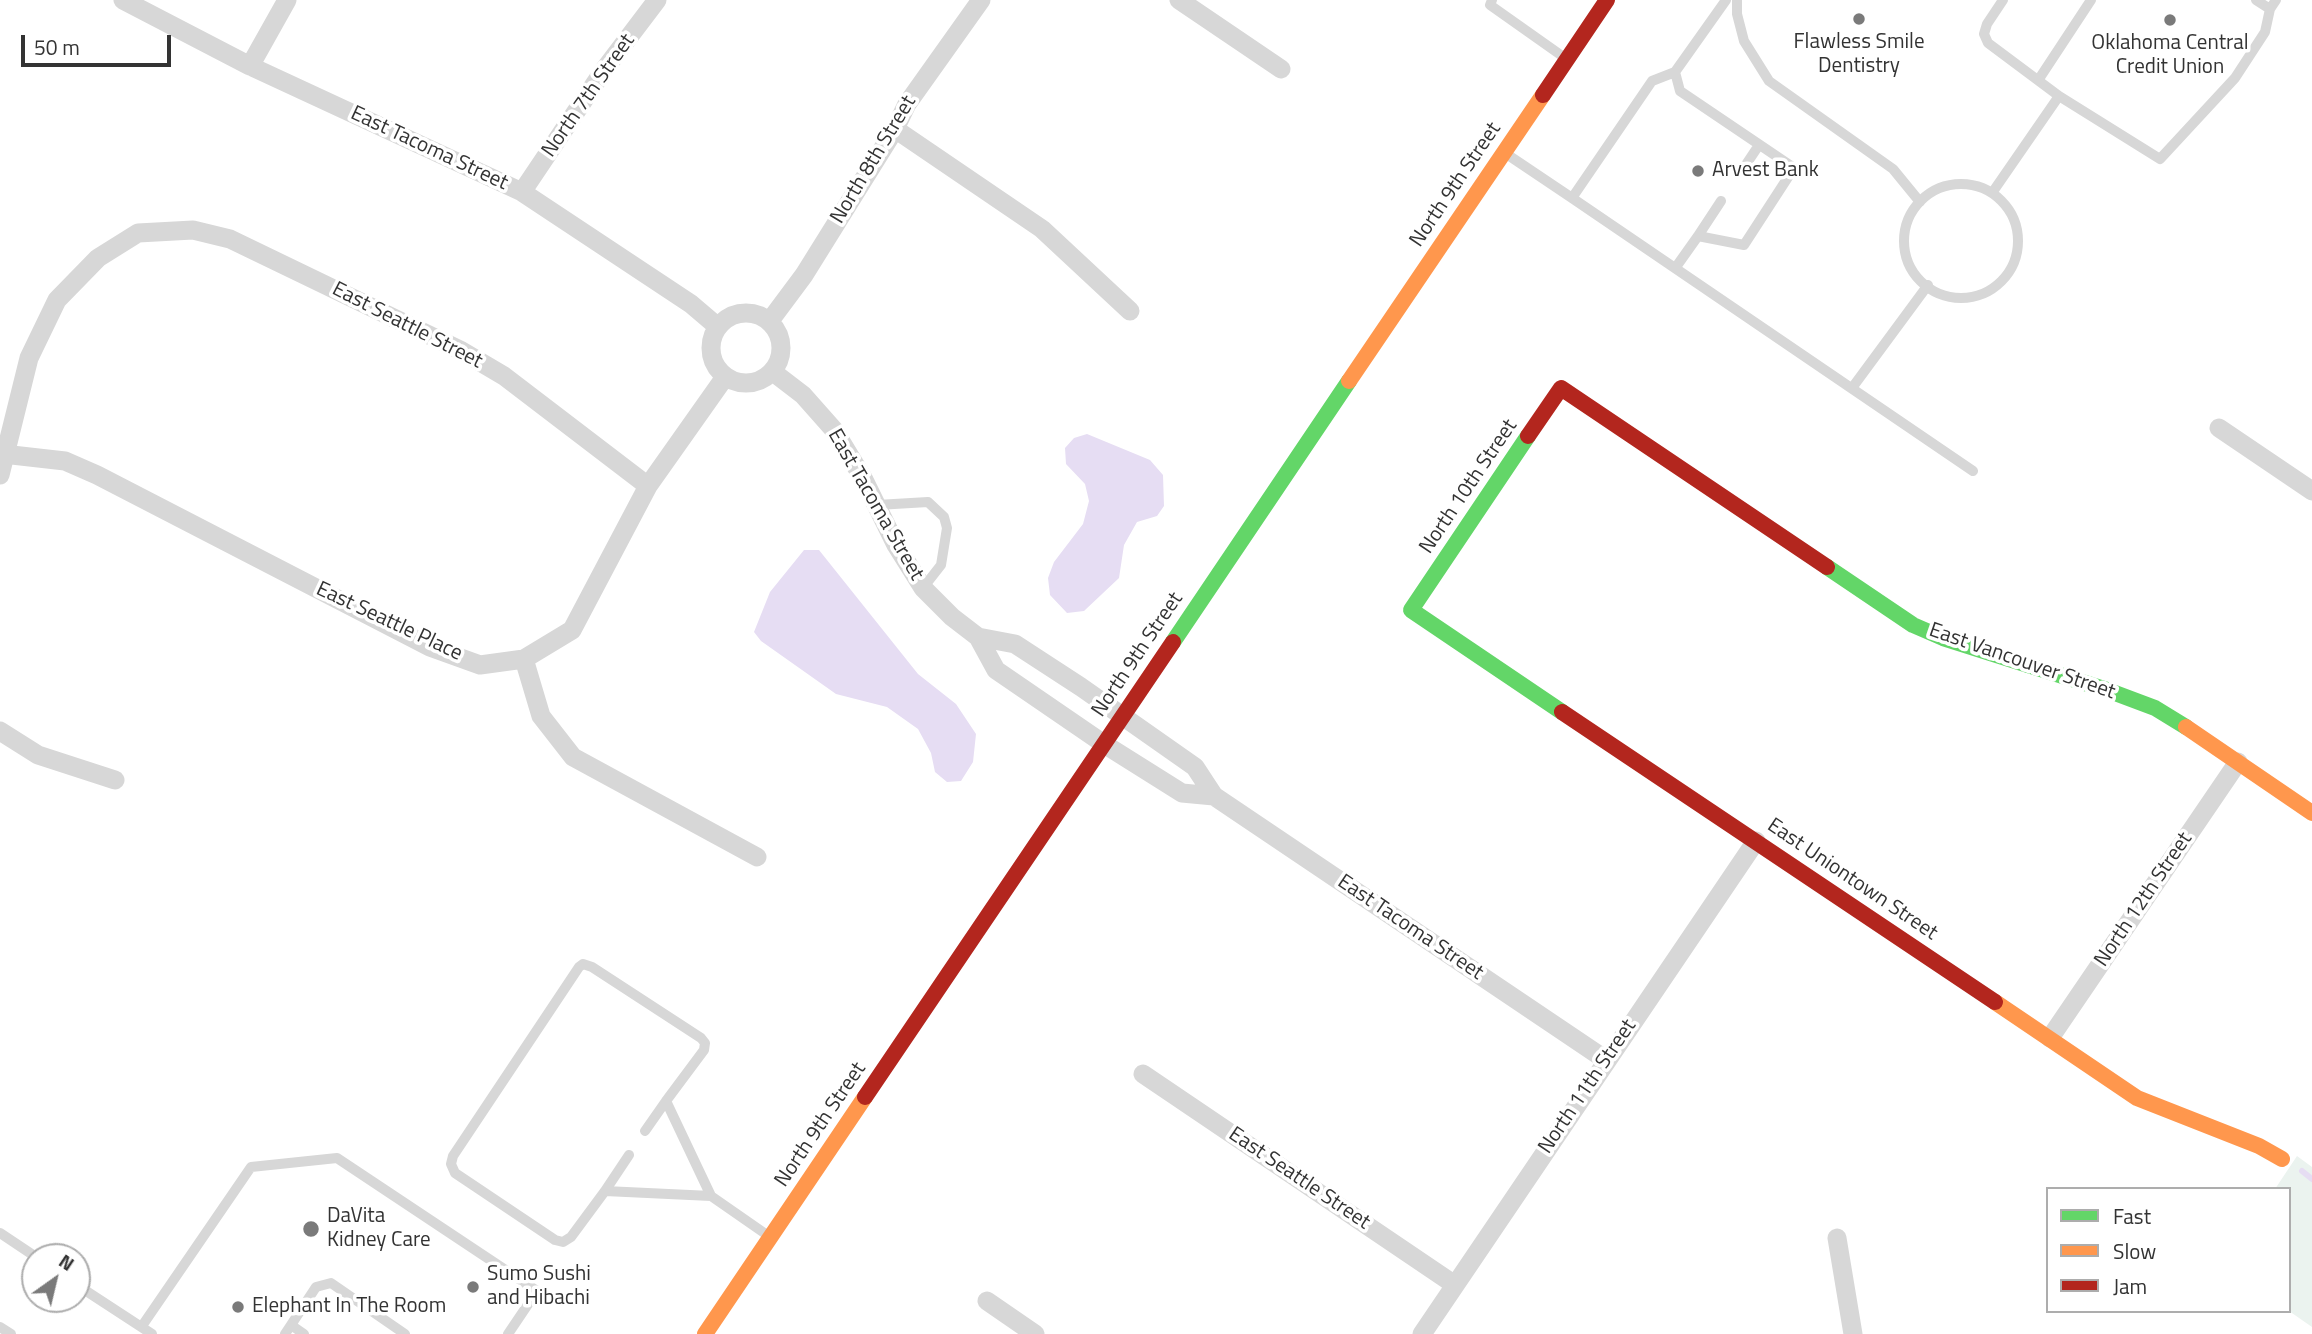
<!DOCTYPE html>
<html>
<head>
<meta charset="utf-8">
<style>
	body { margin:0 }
	#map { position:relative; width:2312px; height:1334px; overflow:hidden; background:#fff; font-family:"Titillium Web",sans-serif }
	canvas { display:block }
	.legend { position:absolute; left:2046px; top:1187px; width:245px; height:126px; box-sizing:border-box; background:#fff; border:2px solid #adadad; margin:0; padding:9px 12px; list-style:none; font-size:21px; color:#333 }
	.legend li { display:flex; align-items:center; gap:14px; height:35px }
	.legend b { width:35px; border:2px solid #adadad }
	.north { position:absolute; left:21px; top:1243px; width:70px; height:70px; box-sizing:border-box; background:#fff; border:2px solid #adadad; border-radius:50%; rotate:34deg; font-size:19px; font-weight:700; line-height:28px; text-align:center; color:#333 }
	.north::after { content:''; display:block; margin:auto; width:24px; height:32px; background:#7a7a7a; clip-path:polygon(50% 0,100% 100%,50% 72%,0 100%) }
	.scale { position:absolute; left:21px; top:35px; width:150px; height:32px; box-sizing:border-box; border:4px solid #333; border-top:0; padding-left:9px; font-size:21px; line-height:24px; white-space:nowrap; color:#333; -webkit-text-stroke:5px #fff; paint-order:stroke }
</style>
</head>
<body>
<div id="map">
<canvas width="2312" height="1334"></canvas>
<ul class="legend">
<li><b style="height:9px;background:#63d668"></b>Fast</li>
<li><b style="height:9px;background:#ff974d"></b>Slow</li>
<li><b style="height:9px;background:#b3261e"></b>Jam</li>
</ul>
<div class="north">N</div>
<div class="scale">50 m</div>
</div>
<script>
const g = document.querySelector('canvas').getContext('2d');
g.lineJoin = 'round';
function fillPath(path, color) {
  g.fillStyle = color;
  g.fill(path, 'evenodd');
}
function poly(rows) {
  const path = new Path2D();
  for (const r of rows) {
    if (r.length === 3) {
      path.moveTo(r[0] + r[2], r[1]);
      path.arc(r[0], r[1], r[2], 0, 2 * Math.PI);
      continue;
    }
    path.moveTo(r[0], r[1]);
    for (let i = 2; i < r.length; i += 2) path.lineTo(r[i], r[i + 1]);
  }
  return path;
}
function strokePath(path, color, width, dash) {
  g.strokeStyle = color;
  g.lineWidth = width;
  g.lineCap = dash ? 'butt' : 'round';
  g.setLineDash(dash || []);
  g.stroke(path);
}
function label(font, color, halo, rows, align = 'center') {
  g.font = font + ' "Titillium Web",sans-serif';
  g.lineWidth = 7;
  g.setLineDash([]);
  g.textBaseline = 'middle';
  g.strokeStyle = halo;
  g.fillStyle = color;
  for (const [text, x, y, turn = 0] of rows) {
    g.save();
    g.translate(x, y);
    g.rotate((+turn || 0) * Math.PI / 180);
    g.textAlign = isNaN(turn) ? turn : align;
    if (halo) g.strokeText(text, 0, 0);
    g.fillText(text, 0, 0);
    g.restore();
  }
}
fillPath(poly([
	[2297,1156,2312,1167,2312,1327,2289,1311,2289,1189,2275,1189]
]), '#ebf3ef');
fillPath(poly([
	[1087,434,1150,460,1163,475,1164,506,1157,516,1137,522,1124,545,1119,578,1084,611,1067,613,1050,595,1048,578,1054,562,1083,524,1089,501,1085,484,1066,464,1065,448,1074,438],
	[804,550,819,550,918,674,956,704,976,734,973,762,961,781,947,782,935,772,931,753,918,729,887,707,836,694,761,641,754,632,770,592]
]), '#e6ddf3');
strokePath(poly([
	[2302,1171,2312,1179]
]), '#e6ddf3', 6);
strokePath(poly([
	[1492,0,1490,5,1565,58],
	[1737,0,1737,14,1744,41,1769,81,1893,169,1920,202],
	[2003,0,1987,24,1984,34,1988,43,2059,96,2160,159,2235,78,2265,32,2270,9],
	[2256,0,2270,9,2276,0],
	[1675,72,1680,91,1794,168,1744,245,1698,236,1676,267],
	[2039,79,2091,0],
	[1505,153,1572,198,1652,81,1675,72,1726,0],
	[1743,169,1759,145],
	[1961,241,57],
	[1992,193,2059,96],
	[1572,198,1973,471],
	[1698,236,1721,201],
	[1852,388,1928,285],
	[877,505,928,502,944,517,947,528,941,565,923,588],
	[645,1131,666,1101],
	[605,1191,629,1155],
	[711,1196,605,1191,571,1237,563,1242,555,1240,455,1173,451,1164,453,1156,579,967,583,964,592,967,701,1038,705,1043,704,1050,666,1101,711,1196,770,1237],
	[0,1233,36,1257],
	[77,1285,152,1334],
	[291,1325,316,1287,331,1283,405,1334],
	[142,1326,251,1167,337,1158,537,1291,508,1334],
	[0,1327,11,1334],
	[285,1334,291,1325,304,1334]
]), '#d7d7d7', 10);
strokePath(poly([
	[123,0,250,66,522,192,691,304,718,327],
	[1179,0,1281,69],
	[250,66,287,0],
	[895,129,1042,229,1130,311],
	[522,192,604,70,657,0],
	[746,348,35],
	[769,322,804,275,895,129,907,104,981,0],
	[773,372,803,395,834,430,863,478,896,545,923,588,952,617,978,637,996,670,1104,744,1182,793,1214,796],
	[2219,428,2312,491],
	[3,454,65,461,97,475,430,647,480,665,524,659,572,630,648,486,725,377],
	[0,475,29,358,57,300,98,258,138,233,193,230,230,239,460,350,504,376,648,486],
	[978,637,1015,644,1081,687,1195,767,1214,796,1606,1060],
	[524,659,541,716,573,757,757,857],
	[0,731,38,755,115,780],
	[2050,1038,2238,762],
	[1143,1074,1455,1285],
	[1837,1238,1853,1334],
	[987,1301,1035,1334],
	[1422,1334,1756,841]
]), '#d7d7d7', 19);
strokePath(poly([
	[1528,436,1411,610,1562,712],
	[1827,567,1913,625,1943,638,2107,690,2155,708,2186,727],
	[1173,642,1349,381]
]), '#63d668', 16);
strokePath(poly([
	[1349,381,1543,95],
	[2186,727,2312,813],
	[1995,1002,2137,1098,2259,1146,2282,1159],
	[705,1334,865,1097]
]), '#ff974d', 16);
strokePath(poly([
	[1543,95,1607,0],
	[1528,436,1561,388,1827,567],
	[1562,712,1995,1002],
	[865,1097,1173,642]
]), '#b3261e', 16);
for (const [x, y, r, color] of [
	[1859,19,7,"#7a7a7a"],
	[2170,20,7,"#7a7a7a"],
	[1698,171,7,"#7a7a7a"],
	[311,1229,9,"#7a7a7a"],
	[473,1287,7,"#7a7a7a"],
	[238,1307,7,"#7a7a7a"]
]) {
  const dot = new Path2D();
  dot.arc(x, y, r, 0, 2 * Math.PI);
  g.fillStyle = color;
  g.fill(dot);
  strokePath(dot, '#fff', 2.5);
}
label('21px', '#333', '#fff', [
	["Flawless Smile",1859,43,"center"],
	["Dentistry",1859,67,"center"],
	["Oklahoma Central",2170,44,"center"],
	["Credit Union",2170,68,"center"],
	["Arvest Bank",1712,171],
	["DaVita",327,1217],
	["Kidney Care",327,1241],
	["Sumo Sushi",487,1275],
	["and Hibachi",487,1299],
	["Elephant In The Room",252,1307]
], 'left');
label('21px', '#333', '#fff', [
	["North 7th Street",589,96,-55],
	["East Tacoma Street",429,149,25],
	["North 8th Street",874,160,-59],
	["North 9th Street",1456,185,-56],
	["East Seattle Street",407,326,27],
	["North 10th Street",1469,487,-56],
	["East Tacoma Street",875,505,60],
	["East Seattle Place",389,622,25],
	["North 9th Street",1138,655,-56],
	["East Vancouver Street",2022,662,19],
	["East Uniontown Street",1852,880,34],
	["North 12th Street",2144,900,-56],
	["East Tacoma Street",1410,928,34],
	["North 11th Street",1588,1087,-56],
	["North 9th Street",821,1125,-56],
	["East Seattle Street",1299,1179,34]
]);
</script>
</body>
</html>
